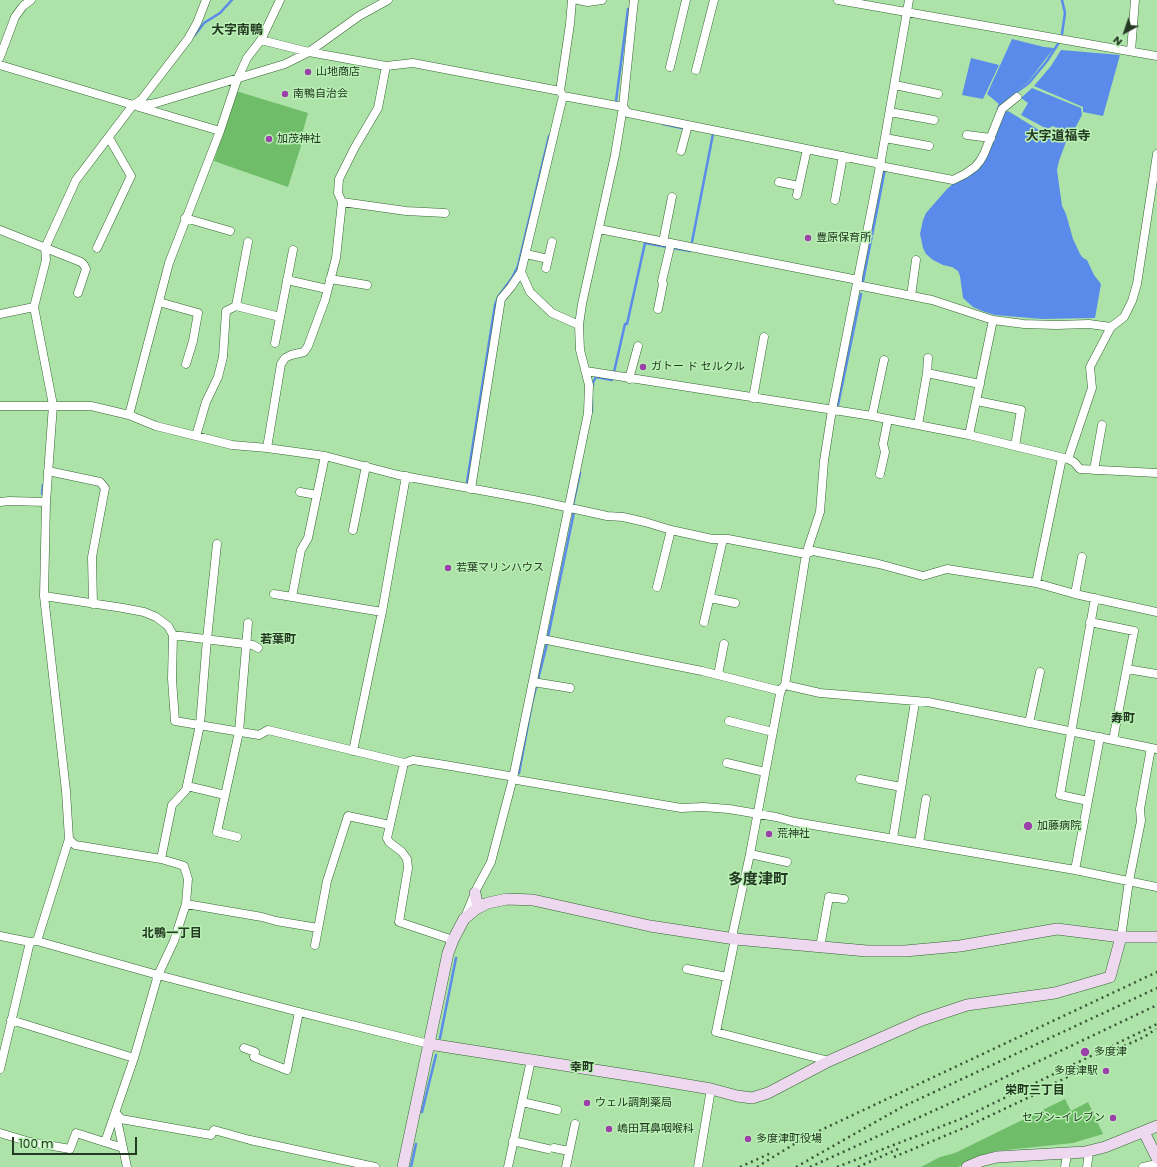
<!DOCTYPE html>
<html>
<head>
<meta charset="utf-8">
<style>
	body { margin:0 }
	#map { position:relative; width:1157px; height:1167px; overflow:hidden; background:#ade3a8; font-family:Poppins,sans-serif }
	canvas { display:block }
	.north { position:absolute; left:1105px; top:12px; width:40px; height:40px; -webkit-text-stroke:3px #baf0b5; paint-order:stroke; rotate:220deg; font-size:11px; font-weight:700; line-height:16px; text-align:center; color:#233922 }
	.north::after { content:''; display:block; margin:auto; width:14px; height:18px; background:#233922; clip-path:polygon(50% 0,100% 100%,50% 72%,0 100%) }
	.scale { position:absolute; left:12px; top:1137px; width:125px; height:18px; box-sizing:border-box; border:2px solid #233922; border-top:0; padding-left:5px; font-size:12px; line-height:14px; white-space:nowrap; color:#233922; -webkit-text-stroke:3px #baf0b5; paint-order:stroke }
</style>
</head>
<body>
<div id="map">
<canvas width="1157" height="1167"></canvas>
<div class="north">N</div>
<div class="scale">100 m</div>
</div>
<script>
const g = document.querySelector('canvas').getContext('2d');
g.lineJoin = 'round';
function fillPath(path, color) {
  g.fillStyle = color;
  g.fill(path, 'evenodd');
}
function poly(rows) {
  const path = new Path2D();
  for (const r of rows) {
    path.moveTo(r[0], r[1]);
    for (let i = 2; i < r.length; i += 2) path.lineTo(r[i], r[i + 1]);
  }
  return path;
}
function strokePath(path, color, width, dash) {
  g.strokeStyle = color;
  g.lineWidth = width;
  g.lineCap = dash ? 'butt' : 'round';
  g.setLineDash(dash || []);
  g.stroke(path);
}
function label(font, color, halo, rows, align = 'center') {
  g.font = font + ' Poppins,"Noto Sans JP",sans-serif';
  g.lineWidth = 3;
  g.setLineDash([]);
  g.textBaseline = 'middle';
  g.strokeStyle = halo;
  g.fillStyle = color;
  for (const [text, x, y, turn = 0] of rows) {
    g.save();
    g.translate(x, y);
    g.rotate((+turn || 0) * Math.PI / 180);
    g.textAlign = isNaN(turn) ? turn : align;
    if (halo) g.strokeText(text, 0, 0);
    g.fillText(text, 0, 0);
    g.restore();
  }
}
fillPath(poly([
	[236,91,308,113,300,142,301,146,288,187,214,161],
	[1065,1099,1071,1111,1088,1102,1103,1134,1073,1143,996,1151,976,1157,958,1167,921,1167,940,1157,955,1153]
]), '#6fbd69');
fillPath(poly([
	[1012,39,1044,47,1054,48,1028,82,999,104,987,94],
	[1061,50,1120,55,1103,116,1083,112,1083,107,1034,86,1051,66],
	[971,58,999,65,983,99,962,95],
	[1032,88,1081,108,1082,115,1071,136,1053,126,1047,129,1021,115,1028,103,1021,98],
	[1008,111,1047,135,1054,131,1067,139,1059,161,1057,170,1062,206,1066,214,1073,239,1080,254,1083,258,1087,260,1094,275,1101,284,1095,318,1042,319,995,315,982,311,973,307,963,298,960,276,958,271,952,267,943,265,933,260,926,254,923,248,920,234,923,220,926,213,947,189,954,183,979,168,984,162,1005,112]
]), '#5a8bea');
strokePath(poly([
	[1062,34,1065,13,1062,0],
	[194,36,204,23,220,13,232,0],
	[616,101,628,9],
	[998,109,1000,104,1029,83,1047,61,1058,44],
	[663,124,686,129],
	[692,242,713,134],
	[863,281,885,169],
	[614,372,625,324,627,324,645,243,690,251],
	[593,385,593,382,596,377,612,380],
	[838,405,861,294],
	[592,411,592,398],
	[467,482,495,305,498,297,512,278,518,266,549,136],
	[42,494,43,485],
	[573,505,580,473],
	[548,637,574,512],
	[519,773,532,703,547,644],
	[440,1038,456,958],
	[422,1112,436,1055],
	[411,1167,416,1144]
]), '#5a8bea', 2.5);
const street = poly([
	[280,0,261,40,309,52,386,66,413,63,560,91],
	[572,0,570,24,560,91,563,96,521,272,530,292,552,313,579,325],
	[578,0,588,2,602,0],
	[838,0,1157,56],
	[1131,51,1135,0],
	[0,57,15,17,23,6,31,0],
	[0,65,133,105,138,106,156,103,285,64,309,52,359,16,388,0],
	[670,67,686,0],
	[696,70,714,0],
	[895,85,938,94],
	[563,96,623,107,628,113,876,163,880,166,953,180,965,174,975,167,980,161,984,154,1002,109,1017,97],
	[139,107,220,131],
	[890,112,934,120],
	[967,135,991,138],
	[885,138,929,146],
	[681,151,688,125],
	[779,182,799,186],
	[797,195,807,149],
	[835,200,843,156],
	[342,202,406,211,445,213],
	[185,218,230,231],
	[599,229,858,280],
	[0,230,81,262,84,265,86,269,78,293],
	[663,242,672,197],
	[97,248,131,176,109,138],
	[526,254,548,259],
	[546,268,552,242],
	[330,279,367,285],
	[287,280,327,289],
	[857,285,932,300,993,320,1024,324,1056,325,1089,324,1111,327],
	[911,296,916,260],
	[159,302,198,313,193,341,186,364],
	[236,306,248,242],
	[658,309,663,284,662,281,671,243],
	[0,314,34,307],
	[275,343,293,250],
	[586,371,872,416,918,425,969,435,1068,459,1074,462,1080,469,1157,473],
	[927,373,980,384],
	[629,379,638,346],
	[753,398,764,337],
	[977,401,1021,410,1015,446],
	[0,406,91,406,129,415,156,426,232,445,267,448,325,456,398,475,534,500,607,516,623,517,645,522,671,530,712,539,728,539,806,554,813,551,879,564,923,576,947,569,1036,583,1075,594,1157,612],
	[129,415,169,263,220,131,237,80,247,58,261,40],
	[872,416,884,360],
	[918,425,927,373,928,358],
	[969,435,993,320],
	[196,436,206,402,218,377,223,357,226,311,236,306,280,317],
	[267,448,281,364,285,358,291,355,304,352,308,346,325,300,336,258,342,202,338,193,339,179,355,147,378,108,386,66],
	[1068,459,1092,388,1090,367,1111,327,1124,317,1132,301,1137,284,1157,154],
	[1094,470,1102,425],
	[48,471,100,482,105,488,92,557,93,604],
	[880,474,885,452,883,444,888,419],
	[471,489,501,299,511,287,521,272],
	[300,492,317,495],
	[0,502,9,501,46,502],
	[353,530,366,466],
	[1036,583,1062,458],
	[657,587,671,530],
	[274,594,382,612],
	[1075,594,1082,557],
	[44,596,123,608,144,612,156,617,168,626,173,635,253,645,258,648],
	[292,597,301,550,308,538,325,456],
	[710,598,735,603],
	[704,622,723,539],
	[1090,622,1134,631,1113,740],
	[173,635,172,679,175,721,259,735,268,730,404,763,413,760,445,765,509,776,517,780,681,808,703,807,729,809,776,817,795,822,1075,870,1157,887],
	[542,639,702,671,781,691],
	[1127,669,1157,674],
	[718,675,724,644],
	[533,682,570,688],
	[785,685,820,693,928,702,1157,749],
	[729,721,773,732],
	[1029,723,1040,672],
	[353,751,382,612,406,476],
	[404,763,387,838,389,842,402,852,407,859,408,868,399,922,453,940],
	[727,763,765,772],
	[860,779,901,787],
	[187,786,225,795],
	[1088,801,1060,795,1095,598],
	[237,837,217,832,239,732,248,623],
	[893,838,915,702],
	[69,839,75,845,161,859,178,864,184,866,188,879,186,904,182,916,174,941,158,975,134,1058,105,1142],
	[919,843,926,799],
	[750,854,787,862],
	[161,859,172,805,186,790,200,725,207,639,217,544],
	[1075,870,1100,737],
	[186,904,262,917,276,921,318,928],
	[465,917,477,888,491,862,513,778,588,413,589,385,580,350,579,325,582,304,615,155,623,107,634,0],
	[0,936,30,942,37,941,158,975,299,1012,429,1044],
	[1121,937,1129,881,1141,821,1140,809,1151,748],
	[37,941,69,839,66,791,44,596,46,502,53,405,34,307,46,260,45,248,76,180,133,105,141,100,145,95,188,39,197,23,206,0],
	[315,945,327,881,348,816,390,825],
	[820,947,829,897,844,899],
	[687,969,727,977],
	[11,1020,134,1058],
	[244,1048,255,1052,254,1057,287,1070,299,1012],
	[829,1061,716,1032,735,939,733,932,750,854,780,694,782,688,785,685,806,554,820,512,824,461,832,410,880,166,909,0],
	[0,1069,30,942],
	[522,1102,557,1110],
	[116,1113,121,1119,211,1135,214,1130,250,1140,375,1167],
	[116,1115,127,1167],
	[0,1133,30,1142,70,1149,76,1133,123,1148],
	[513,1141,548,1149],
	[554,1148,569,1151],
	[508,1167,531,1060],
	[566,1167,575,1124],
	[698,1167,711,1089],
	[1065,1167,1067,1154],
	[1087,1167,1089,1151],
	[1143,1167,1157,1164]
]);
const secondary = poly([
	[475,893,477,903,480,905,485,904],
	[429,1044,646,1078,711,1089,737,1096,752,1098,768,1093,829,1061,922,1020,967,1005,1055,993,1110,977,1121,937],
	[1144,1132,1157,1158],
	[403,1167,448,953,453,940,464,919,476,909,488,903,507,899,533,900,650,926,735,939,867,951,905,951,960,946,1057,929,1121,937,1157,937],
	[967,1167,981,1161,997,1157,1085,1152,1105,1147,1157,1126]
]);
strokePath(street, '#346431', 9);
strokePath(secondary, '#346431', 12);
strokePath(street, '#fff', 8);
strokePath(secondary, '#edd8f0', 11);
strokePath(poly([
	[1124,1046,1144,1037,1156,1029],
	[1055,1083,1078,1072],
	[894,1157,966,1127,1038,1093],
	[740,1167,771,1153],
	[757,1167,804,1138,1157,972],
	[796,1167,902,1107,1157,988],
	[810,1167,955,1101,1157,1005],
	[837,1167,963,1118,1157,1024],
	[858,1167,898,1149]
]), '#3a5538', 2.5, [2, 4]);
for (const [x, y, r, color] of [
	[308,72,4,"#9c40aa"],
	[285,94,4,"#9c40aa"],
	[269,139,4,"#9c40aa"],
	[808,238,4,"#9c40aa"],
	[643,367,4,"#9c40aa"],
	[448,568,4,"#9c40aa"],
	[1028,826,5,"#9c40aa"],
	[769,834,4,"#9c40aa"],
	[1085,1052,5,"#9c40aa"],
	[1106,1071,4,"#9c40aa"],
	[587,1103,4,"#9c40aa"],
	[1113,1118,4,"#9c40aa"],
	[609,1129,4,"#9c40aa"],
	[748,1139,4,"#9c40aa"]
]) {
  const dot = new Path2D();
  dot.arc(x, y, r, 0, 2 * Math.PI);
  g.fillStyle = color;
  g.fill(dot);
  strokePath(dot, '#baf0b5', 1.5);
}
label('11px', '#233922', '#baf0b5', [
	["山地商店",316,72],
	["南鴨自治会",293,94],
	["加茂神社",277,139],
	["豊原保育所",816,238],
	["ガトー ド セルクル",651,367],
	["若葉マリンハウス",456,568],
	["加藤病院",1037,826],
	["荒神社",777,834],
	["多度津",1094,1052],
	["多度津駅",1098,1071,"right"],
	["ウェル調剤薬局",595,1103],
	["セブン-イレブン",1105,1118,"right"],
	["嶋田耳鼻咽喉科",617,1129],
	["多度津町役場",756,1139]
], 'left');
label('bold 12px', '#233922', '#baf0b5', [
	["若葉町",278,640],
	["寿町",1123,719],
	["北鴨一丁目",172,934],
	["幸町",582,1068],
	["栄町三丁目",1035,1091]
]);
label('bold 13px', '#233922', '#baf0b5', [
	["大字南鴨",237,31],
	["大字道福寺",1058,137]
]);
label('bold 15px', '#233922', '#baf0b5', [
	["多度津町",758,880]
]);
</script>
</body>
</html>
